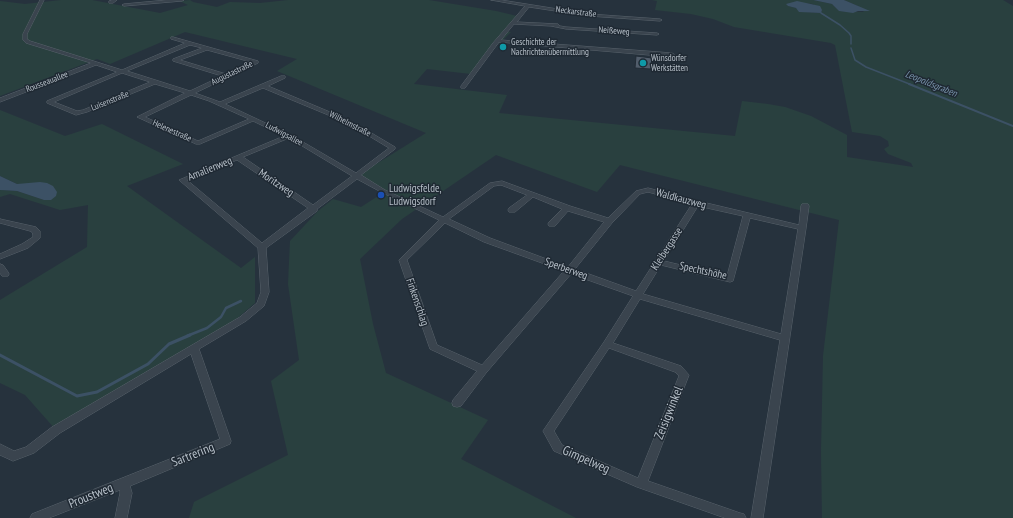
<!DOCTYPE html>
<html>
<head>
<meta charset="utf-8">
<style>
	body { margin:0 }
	canvas { display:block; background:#26323d }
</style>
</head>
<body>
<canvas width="1013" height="518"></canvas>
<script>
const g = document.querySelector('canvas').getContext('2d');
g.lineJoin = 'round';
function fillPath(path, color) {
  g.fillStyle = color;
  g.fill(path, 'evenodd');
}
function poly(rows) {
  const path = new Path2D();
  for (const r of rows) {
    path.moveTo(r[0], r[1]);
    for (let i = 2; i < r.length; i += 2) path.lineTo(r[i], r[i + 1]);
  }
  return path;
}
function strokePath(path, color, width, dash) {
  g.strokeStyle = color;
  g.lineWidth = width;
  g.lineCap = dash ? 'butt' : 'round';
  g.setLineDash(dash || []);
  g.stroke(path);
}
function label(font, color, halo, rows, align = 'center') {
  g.font = font + ' "PT Sans Narrow",sans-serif';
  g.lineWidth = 3;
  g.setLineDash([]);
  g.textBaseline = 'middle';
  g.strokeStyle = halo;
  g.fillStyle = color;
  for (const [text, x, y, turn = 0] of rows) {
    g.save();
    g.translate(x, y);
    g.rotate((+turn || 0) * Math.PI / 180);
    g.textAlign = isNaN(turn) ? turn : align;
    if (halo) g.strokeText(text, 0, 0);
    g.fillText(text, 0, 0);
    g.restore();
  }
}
fillPath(poly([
	[61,0,92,0,160,13,188,5,180,1,190,0,193,2,217,7,230,2,260,3,288,0,429,0,496,11,517,16,504,31,511,32,503,40,488,52,471,74,427,69,414,84,507,95,499,113,735,136,742,101,768,104,785,107,811,116,847,135,847,157,913,167,911,163,888,154,884,149,889,146,888,141,880,136,852,132,835,45,831,43,734,27,713,19,691,14,655,10,657,1,652,0,813,0,832,4,839,11,864,12,858,6,844,0,1003,0,1013,6,1013,518,822,518,821,452,823,356,839,220,620,165,597,192,496,155,402,219,360,259,373,324,386,373,488,420,461,459,576,518,189,518,194,502,288,455,271,381,299,360,288,284,290,241,318,211,333,199,361,207,386,191,357,176,426,133,277,71,297,59,185,32,110,64,97,59,0,96,0,1,25,4],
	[803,3,813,4,822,10,821,13,805,12,796,8,788,6,787,4],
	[0,110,65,136,102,124,183,164,127,186,241,268,255,257,255,303,234,321,56,430,25,395,0,383,0,300,87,247,88,205,60,210,10,194,0,197,0,190,17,191,44,200,22,184,17,184,0,176]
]), '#29403f');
fillPath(poly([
	[813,0,844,0,870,11,858,11,853,13,839,11,832,4],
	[797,1,820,6,822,10,821,13,799,12,796,8,788,6,786,4],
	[0,176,17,184,40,182,47,183,53,186,57,192,56,196,51,200,44,200,17,191,0,190]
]), '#3c5165');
strokePath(poly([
	[821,13,840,25,849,33,851,36,851,44],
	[851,48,855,60,866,67,912,85]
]), '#3c5165', 1.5);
strokePath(poly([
	[909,84,1013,126]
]), '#3c5165', 2);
strokePath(poly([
	[187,336,207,328,221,317,226,308,241,301]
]), '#3c5165', 2.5);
strokePath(poly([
	[0,355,77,396,97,392,148,364,169,344,190,335]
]), '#3c5165', 3);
const building = poly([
	[636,56,652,58,651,69,635,68,636,56]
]);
fillPath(building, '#515d6b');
strokePath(building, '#212b35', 1);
const minor = poly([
	[40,0,44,0,27,34,27,39,30,41,122,70,185,43,171,39,171,37,173,37,258,61,258,63,195,93,220,102,281,76,285,76,285,78,268,86,337,115,363,128,395,147,395,149,361,175,385,190,443,217,490,183,502,181,570,206,608,218,636,191,648,188,698,201,799,225,801,206,802,204,808,204,809,206,806,228,763,518,751,518,780,340,640,299,613,343,681,366,689,375,648,481,740,513,744,514,746,518,725,518,637,487,554,451,543,431,604,342,633,296,571,274,486,373,461,406,457,407,453,406,452,403,453,400,477,371,430,349,399,260,439,220,381,192,357,179,317,209,317,211,266,248,269,292,264,306,246,321,199,349,231,441,230,444,130,486,132,493,127,518,115,518,120,493,120,490,49,518,30,518,32,514,220,439,191,354,60,433,34,453,13,461,0,455,0,444,14,451,26,447,52,427,240,317,257,303,261,292,258,248,179,180,284,136,253,121,200,144,196,144,137,117,185,93,155,84,87,112,76,115,47,103,47,101,117,72,96,65,0,102,0,98,91,63,26,43,23,40,23,34,40,0],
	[190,45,202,48,173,59,173,61,222,76,190,91,127,71,190,45],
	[207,50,251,62,226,74,180,60,207,50],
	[122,73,150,82,83,110,77,111,54,102,122,73],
	[263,88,333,117,359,130,389,148,356,173,291,135,225,104,263,88],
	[191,95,209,101,249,119,198,141,145,117,191,95],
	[289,138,352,176,313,205,243,157,289,138],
	[237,160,308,208,262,243,187,180,237,160],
	[501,185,527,195,509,208,508,210,509,212,515,212,533,197,562,209,549,222,548,224,549,226,555,226,568,211,604,222,568,267,490,238,449,219,494,186,501,185],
	[648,192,692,204,636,291,575,269,612,223,640,194,648,192],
	[698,206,743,216,727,276,664,261,698,206],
	[750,218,798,229,781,334,643,294,661,265,730,282,733,281,750,218],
	[445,223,484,242,564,271,482,365,437,345,407,260,445,223],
	[609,348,675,372,679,376,638,478,562,445,554,431,609,348],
	[112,0,117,0,113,3,109,3,109,1,112,0],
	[167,0,184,0,182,1,124,6,122,5,124,4,167,0],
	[491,0,501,0,589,14,660,19,662,20,660,21,589,16,529,7,517,22,558,24,560,26,566,27,657,33,659,34,657,35,566,29,551,26,514,24,501,40,672,53,675,55,672,57,499,42,465,88,461,88,461,86,493,43,525,6,491,0],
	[0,219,36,227,40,231,40,238,28,248,0,259,0,254,22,244,33,237,33,235,32,232,30,231,0,223,0,219],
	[0,264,3,265,8,272,9,274,8,276,2,276,0,273,0,264]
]);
strokePath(minor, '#58626b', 1);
fillPath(minor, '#3a444e');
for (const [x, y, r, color] of [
	[503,47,4,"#0f9aa8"],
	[643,63,4,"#0f9aa8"],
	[381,195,4,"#1a4fb4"]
]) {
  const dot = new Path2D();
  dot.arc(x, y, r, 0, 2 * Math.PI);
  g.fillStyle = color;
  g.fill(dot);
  strokePath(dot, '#1f2933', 1.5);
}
label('9px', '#b6bfc8', '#1f2933', [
	["Neckarstraße",576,12,7],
	["Neißeweg",614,31,4],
	["Augustastraße",232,73,-26],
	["Rousseauallee",47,82,-21],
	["Luisenstraße",110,101,-22],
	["Wilhelmstraße",350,124,27],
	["Helenestraße",172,131,24],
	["Ludwigsallee",284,134,28]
]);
label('9px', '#b6bfc8', '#1f2933', [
	["Geschichte der",511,42],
	["Nachrichtenübermittlung",511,52],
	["Wünsdorfer",651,58],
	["Werkstätten",651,68]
], 'left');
label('italic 10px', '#7892aa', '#1f2933', [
	["Leopoldsgraben",931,84,22]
]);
label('11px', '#b6bfc8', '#1f2933', [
	["Amalienweg",210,169,-22],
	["Moritzweg",276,183,34],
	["Waldkauzweg",681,199,15],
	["Kleibergasse",667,249,-57],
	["Sperberweg",566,269,20],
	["Spechtshöhe",703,271,12],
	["Finkenschlag",417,302,71]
]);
label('11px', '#b6bfc8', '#1f2933', [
	["Ludwigsfelde,",389,189],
	["Ludwigsdorf",389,202]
], 'left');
label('13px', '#b6bfc8', '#1f2933', [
	["Zeisigwinkel",669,413,-68],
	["Sartrering",193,455,-22],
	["Gimpelweg",586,460,24],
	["Proustweg",91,496,-22]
]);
</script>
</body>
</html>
